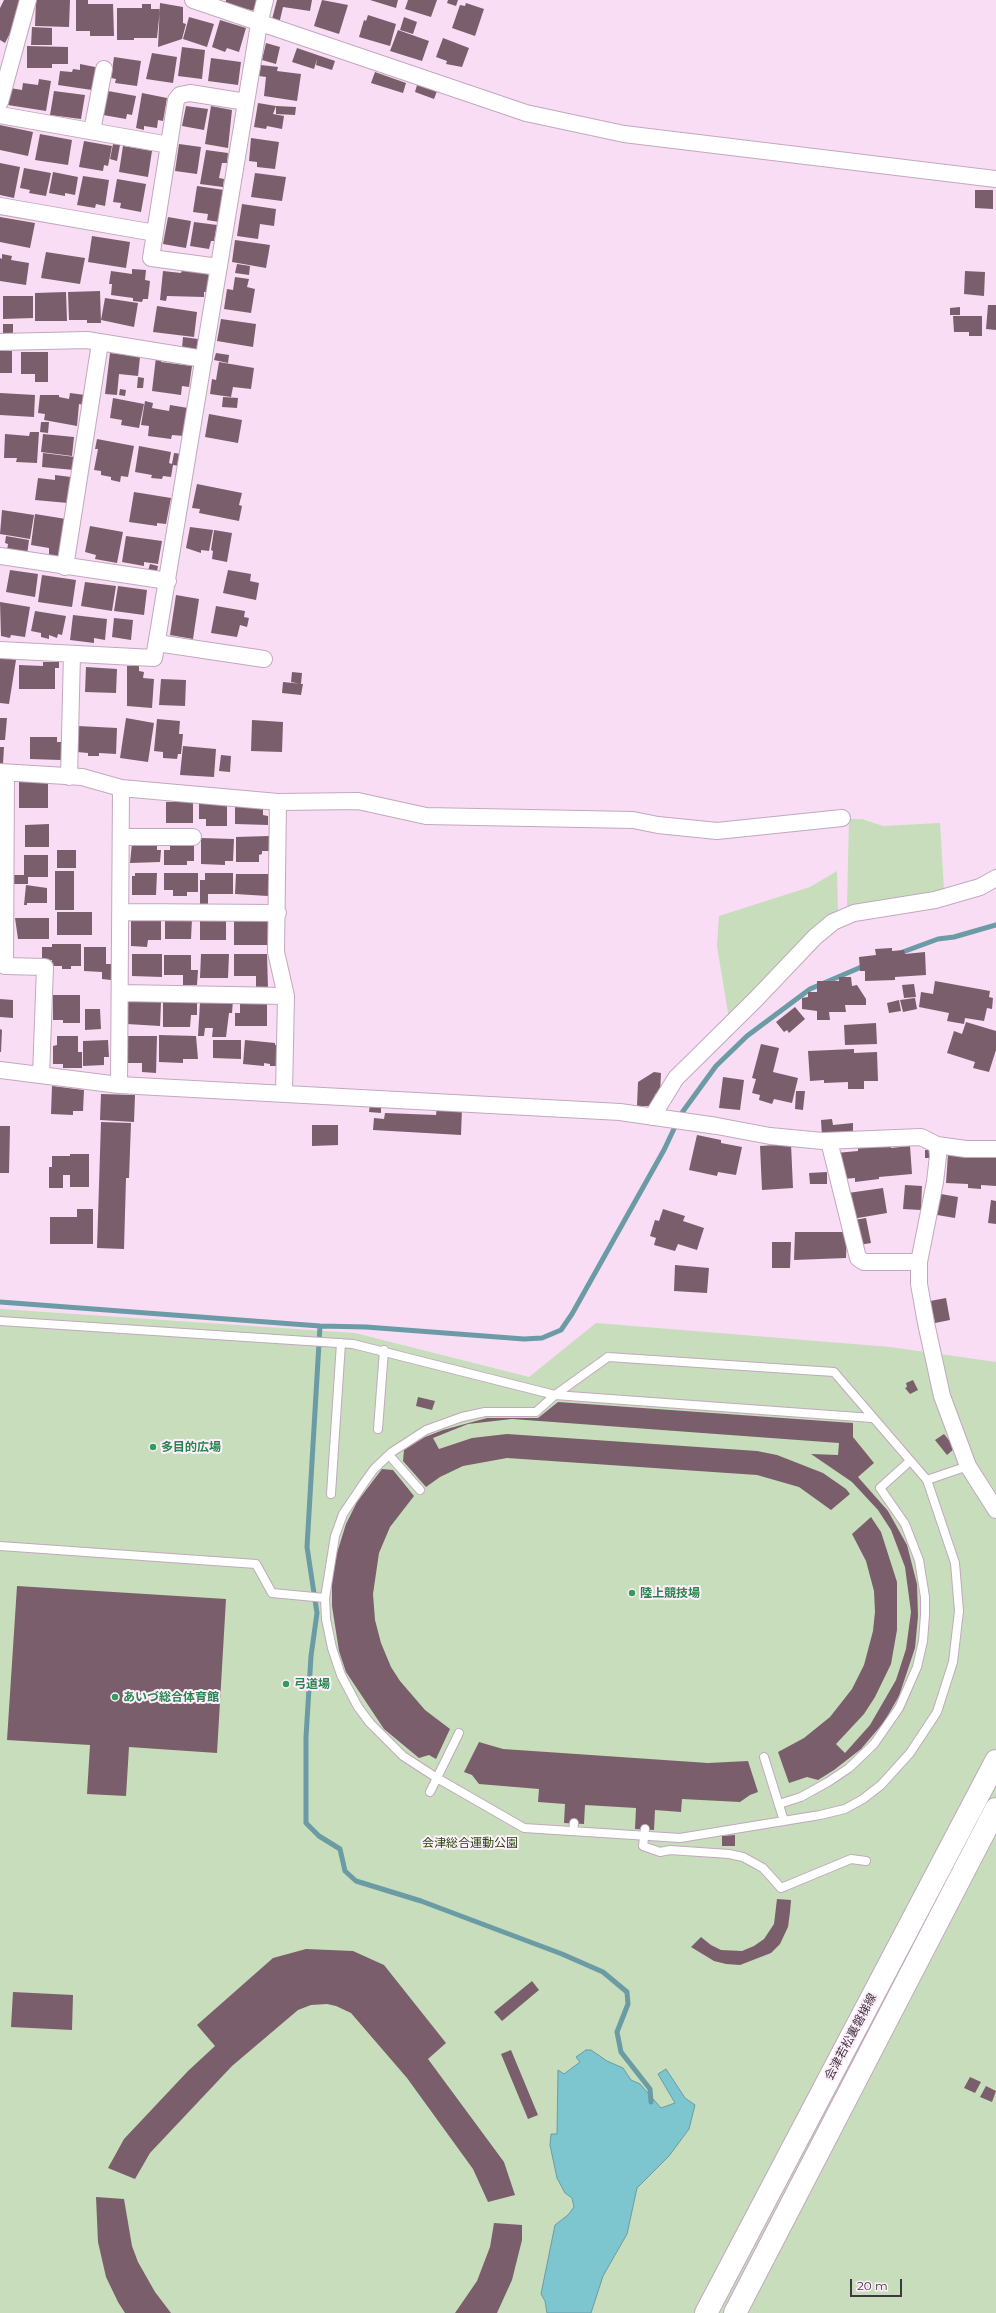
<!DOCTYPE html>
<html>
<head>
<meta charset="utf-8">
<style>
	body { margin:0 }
	#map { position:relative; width:996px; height:2313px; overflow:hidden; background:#f8ddf5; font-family:Montserrat,sans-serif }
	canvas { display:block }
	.scale { position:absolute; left:850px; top:2279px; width:52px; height:18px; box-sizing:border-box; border:2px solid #413740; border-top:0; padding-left:5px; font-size:12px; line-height:14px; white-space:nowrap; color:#413740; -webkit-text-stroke:3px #ffeefc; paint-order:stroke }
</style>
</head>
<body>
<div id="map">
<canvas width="996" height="2313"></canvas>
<div class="scale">20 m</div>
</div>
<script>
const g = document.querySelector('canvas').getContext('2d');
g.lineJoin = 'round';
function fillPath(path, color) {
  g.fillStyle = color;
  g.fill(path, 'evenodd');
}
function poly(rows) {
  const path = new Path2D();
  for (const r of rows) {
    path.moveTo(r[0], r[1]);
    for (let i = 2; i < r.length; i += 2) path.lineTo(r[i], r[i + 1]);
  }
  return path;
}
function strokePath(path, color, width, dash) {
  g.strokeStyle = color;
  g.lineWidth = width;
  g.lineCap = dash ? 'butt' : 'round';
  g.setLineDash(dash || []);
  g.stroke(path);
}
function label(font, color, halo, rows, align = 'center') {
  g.font = font + ' Montserrat,"Noto Sans JP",sans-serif';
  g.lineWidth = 4;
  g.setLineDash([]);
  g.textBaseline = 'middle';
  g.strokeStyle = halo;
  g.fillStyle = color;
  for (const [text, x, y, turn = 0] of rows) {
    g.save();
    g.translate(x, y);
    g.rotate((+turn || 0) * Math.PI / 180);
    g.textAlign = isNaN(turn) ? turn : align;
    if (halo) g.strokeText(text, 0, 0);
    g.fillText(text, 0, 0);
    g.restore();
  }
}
fillPath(poly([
	[849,819,862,819,883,826,940,823,944,890,847,909],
	[837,871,838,913,729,1019,717,946,719,916,810,887],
	[0,1309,355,1333,529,1377,596,1323,890,1347,996,1362,996,2313,0,2313]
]), '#c7ddbc');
const water = poly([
	[586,2050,591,2050,607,2061,623,2068,631,2080,640,2084,661,2108,675,2103,658,2074,666,2069,685,2098,695,2105,689,2129,669,2156,637,2188,627,2234,603,2276,591,2313,547,2313,545,2301,541,2294,555,2225,568,2215,574,2207,572,2198,565,2193,557,2178,550,2145,551,2134,557,2134,558,2070,564,2074,580,2062,576,2057,586,2050]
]);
fillPath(water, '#7dc6cf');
strokePath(water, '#6b9ba4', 1);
strokePath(poly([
	[900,953,938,939,954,937,996,925],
	[0,1302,320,1326,366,1327,524,1339,542,1338,561,1330,572,1314,664,1150,681,1114,716,1066,747,1036,810,989,866,965],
	[320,1326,307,1547,317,1613,311,1656,306,1737,306,1823,319,1836,340,1849,345,1871,356,1881,421,1901,562,1954,603,1972,627,1992,628,2004,617,2032,621,2052,650,2089,651,2102]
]), '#6b9ba4', 5);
fillPath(poly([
	[4,0,23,0,22,10,5,43,0,40,0,8],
	[36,0,70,0,69,27,35,26],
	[76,0,88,0,88,4,113,4,114,36,90,36,90,31,76,31],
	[226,0,258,0,256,11,225,5],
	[277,0,312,0,310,11,283,7,279,24,271,23],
	[322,0,348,5,339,34,314,26],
	[370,0,398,0,396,8],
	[408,0,437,0,431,17,405,9],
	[448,0,458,0,456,6,447,3],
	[160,3,183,7,183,23,186,24,182,39,158,47],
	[466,3,484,9,475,36,452,28,460,5,465,6],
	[142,4,151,4,151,9,160,9,157,38,134,38,134,40,117,40,117,8,142,8],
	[368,15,396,24,390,46,359,37,364,20,366,21],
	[189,17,214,24,207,47,183,39],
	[404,17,417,22,413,34,400,30],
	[220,20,246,28,239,52,227,48,225,52,212,47],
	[32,27,52,28,52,45,31,45],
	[398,30,429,41,422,61,390,51],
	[443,38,469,48,462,67,446,64,447,61,436,57],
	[266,43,280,47,276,64,262,60],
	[27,46,68,47,68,64,52,64,52,68,27,68],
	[182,47,205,50,202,79,178,76],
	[297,48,335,61,332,70,316,65,317,59,314,69,292,62],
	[152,53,177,57,173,83,146,79],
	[114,57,141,61,137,86,115,83,116,79,111,78],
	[211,58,241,62,238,85,208,81],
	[80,64,100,68,99,77,94,77,92,90,58,85,60,71,72,72,73,69,80,70],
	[261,65,278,67,277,71,301,74,297,101,264,96,266,77,259,76],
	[375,72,406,83,403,93,371,83],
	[39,79,51,81,46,111,8,105,10,88,22,90,23,83,38,85],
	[417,85,437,91,434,99,415,92],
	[54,91,85,95,81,119,50,115],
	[108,91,136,96,132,115,127,114,126,119,103,115],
	[142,93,167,98,163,121,158,120,157,128,144,126,144,130,136,128],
	[258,103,276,106,273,114,284,116,282,129,267,126,266,129,254,127],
	[186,106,208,109,204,130,182,126],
	[211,106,232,110,228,148,205,144],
	[276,106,296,107,295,115,276,114],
	[0,125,33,132,28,156,0,150],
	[40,134,72,140,68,165,35,160],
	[251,138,279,142,275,169,257,167,257,162,249,161],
	[84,141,112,146,108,166,104,165,103,171,79,167],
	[113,144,120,145,117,161,110,159],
	[179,144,201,147,197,174,175,171],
	[123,146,152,151,148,177,119,172],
	[206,150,228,153,227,163,222,163,219,178,224,179,223,187,200,184],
	[0,163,20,167,14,198,0,195],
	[24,168,51,173,46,196,29,193,30,190,20,188],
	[53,172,78,177,75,195,65,193,65,196,49,193],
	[255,173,286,177,282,201,251,197],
	[83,176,109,180,105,206,96,204,95,208,77,205],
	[117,179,146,184,141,212,120,208,121,203,113,202],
	[197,186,224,190,219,222,207,220,208,214,193,212],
	[975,190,993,190,993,209,975,208],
	[242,204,276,209,274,226,260,224,258,239,237,236],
	[0,217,35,223,30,248,0,242],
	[168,217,191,221,186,248,163,244],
	[194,222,217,225,214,241,211,241,209,249,190,246],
	[92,236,130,242,126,268,88,262],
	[235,240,270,245,266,268,232,262],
	[46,252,85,258,80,284,41,278],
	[2,254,12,256,11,260,29,263,26,285,0,281,0,258,2,259],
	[237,264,250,266,249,275,235,273],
	[132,269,146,270,145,280,150,281,148,299,143,299,142,302,133,301,133,298,111,295,112,284,109,284,111,271,132,274],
	[182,270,206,272,210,277,208,292,204,292,204,297,167,296,166,301,160,300,163,271,181,273],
	[965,271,985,272,984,296,964,294],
	[235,277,249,279,247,287,255,289,251,313,224,309,227,289,233,290],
	[100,291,101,323,87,323,87,320,69,320,68,292],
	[66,292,67,321,35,321,35,293],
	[3,296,33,296,33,318,3,319],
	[105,298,138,303,134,327,101,320],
	[988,305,996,305,996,330,986,329],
	[157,306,197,312,194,337,153,332],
	[960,307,960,315,950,315,950,308],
	[953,316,982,316,982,336,969,336,969,332,954,332],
	[221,319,256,324,253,347,217,341],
	[3,324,13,324,13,336,3,336],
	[183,337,198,339,197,350,182,348],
	[0,351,12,351,12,373,0,373],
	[21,352,48,352,48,382,35,382,35,374,21,374],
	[110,353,140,357,138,376,119,374,117,395,105,394],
	[216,353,229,355,228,363,214,360],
	[156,357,162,358,161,362,192,366,189,387,182,386,181,395,152,391],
	[219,362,254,368,251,389,233,387,231,397,210,394,212,379,216,380],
	[138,377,144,378,143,388,137,388],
	[120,389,126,390,125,396,119,395],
	[0,393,35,395,34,417,0,415],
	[70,393,85,395,84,405,79,404,77,426,44,420,45,414,38,413,40,395,59,395,59,397,69,399],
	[223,397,238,398,237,408,222,407],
	[113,398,144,404,139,428,121,425,122,420,110,418],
	[145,401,153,403,152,408,169,411,170,405,188,408,184,436,172,435,171,439,148,436,149,426,141,425],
	[209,414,242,420,238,443,205,437],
	[41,422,49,422,48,433,40,432],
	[30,432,39,432,37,463,16,462,17,458,4,458,5,434,29,436],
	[43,434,74,437,72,456,41,452],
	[97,439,134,446,128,477,121,476,120,482,111,480,111,477,101,475,101,471,94,470,98,449,95,449],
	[139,446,171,452,169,463,172,464,174,453,182,454,180,466,173,465,171,477,163,476,162,479,151,478,152,475,135,472],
	[43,453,75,457,74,470,42,467],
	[55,475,71,477,68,503,35,500,38,478,55,480],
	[197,484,242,493,239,505,242,506,239,521,199,513,200,509,192,508],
	[134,492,171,498,166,524,157,523,157,526,129,522],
	[2,510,34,515,30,539,0,534],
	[35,514,66,519,61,557,49,555,49,548,31,545],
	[90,526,123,532,117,563,95,559,96,555,85,552],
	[190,527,213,530,209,551,201,550,201,553,186,548],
	[214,530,232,533,227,562,212,559,213,551,211,550],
	[6,536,29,540,27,555,7,551,8,544,5,543],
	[126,536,162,541,158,564,144,562,144,566,122,562],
	[150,564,158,566,156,576,147,574],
	[10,570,38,574,35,597,6,592],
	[228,570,251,574,250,581,259,583,256,600,223,593],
	[42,575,76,580,72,607,38,602],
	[85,582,116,586,112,611,81,606],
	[118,586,147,590,144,615,114,611],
	[176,595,199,599,193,639,170,635],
	[0,602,30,607,25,637,11,635,10,638,1,636],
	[216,606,245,611,244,617,249,618,247,627,240,625,237,637,211,633],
	[35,611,66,616,62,635,58,634,57,638,49,635,49,639,41,637,41,633,31,631],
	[73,615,107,619,105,640,94,638,94,643,70,640],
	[114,618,133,620,131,640,112,637],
	[0,657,16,660,9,704,0,703],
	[43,662,59,662,59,668,55,668,55,689,19,689,19,665,43,666],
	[127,666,139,666,139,671,144,672,143,678,154,679,152,708,127,706],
	[86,667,117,669,116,693,85,692],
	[292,672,302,673,301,684,291,682],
	[161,679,186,680,185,706,159,705],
	[283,682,303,684,301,695,282,693],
	[0,718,7,718,5,740,0,740],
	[126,718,154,723,148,762,120,758],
	[157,719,180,721,179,734,183,734,181,754,178,754,177,759,163,758,163,752,154,751],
	[252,720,283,722,282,752,251,751],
	[78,726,117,728,116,754,99,753,99,756,88,756,88,753,77,752],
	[30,737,57,737,57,742,61,742,61,760,30,759],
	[183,746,216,749,214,777,180,775],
	[0,747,4,747,3,764,0,764],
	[221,755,231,756,230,772,219,771],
	[19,779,48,781,48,808,19,808],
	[193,801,193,823,166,823,166,802],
	[199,802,227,802,227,826,206,826,206,819,199,819],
	[235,804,263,805,263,815,268,816,268,825,235,824],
	[49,824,49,847,25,847,25,825],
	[269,836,269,851,262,851,262,854,259,855,259,862,236,862,236,837],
	[201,838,234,839,233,861,225,861,225,865,201,864],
	[170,842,194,842,194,861,187,861,187,865,164,865,164,850,170,850],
	[132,843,157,843,157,850,161,850,160,862,130,863],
	[57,850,76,850,76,868,57,868],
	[24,855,48,855,48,877,28,877,28,884,13,884,13,875,24,875],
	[55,871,74,871,74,910,55,910],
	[135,873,157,873,156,895,132,895,132,876,135,876],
	[164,873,198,873,198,892,187,892,187,896,173,896,173,890,164,890],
	[205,873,233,873,233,894,208,894,208,907,200,906,200,880,205,880],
	[236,874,268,874,268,896,235,894],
	[26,885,47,888,47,903,27,903,27,905,24,905],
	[57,912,92,912,92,935,57,935],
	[15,918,49,918,49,939,18,939],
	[200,918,226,919,226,940,200,940],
	[165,919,192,919,191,939,165,939],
	[131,920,161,920,161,940,148,940,147,947,131,946],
	[234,920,270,920,270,945,234,945],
	[52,944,81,944,81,966,71,966,71,969,62,969,62,966,52,966,52,960,42,960,42,947,52,947],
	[84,947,106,947,106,964,111,964,111,980,102,979,102,972,84,971],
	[892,948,892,951,904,950,905,954,925,952,926,975,895,977,895,980,865,981,865,971,860,971,859,957,876,955,875,949],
	[132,954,162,954,162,977,132,976],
	[201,954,229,954,228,978,200,978],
	[234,954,267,954,268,988,256,988,256,976,234,976],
	[164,955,191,955,191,970,198,970,197,985,183,985,183,975,164,975],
	[839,977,851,977,852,986,857,985,866,999,866,1005,845,1005,846,1012,829,1012,830,1020,817,1020,817,1011,802,1009,802,998,808,997,808,992,817,992,817,981,839,981],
	[935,981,990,991,989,997,993,998,992,1009,987,1008,984,1021,965,1018,964,1024,947,1021,949,1013,919,1007,921,992,933,994],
	[914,984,916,997,904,998,902,985],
	[53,995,80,995,80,1023,63,1023,63,1020,53,1020],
	[915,998,917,1009,903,1012,900,1000],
	[0,999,13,1000,13,1018,0,1017],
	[197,999,197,1015,191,1015,190,1027,163,1027,163,1002,189,1002],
	[206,999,233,1000,232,1013,229,1013,226,1037,212,1037,213,1028,205,1028,204,1036,198,1036,200,1003,206,1003],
	[899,1000,901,1011,889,1013,887,1003],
	[127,1001,161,1002,160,1026,127,1024],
	[244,1001,267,1004,267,1026,235,1026,235,1013,240,1013,240,1004,244,1004],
	[795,1007,805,1019,789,1033,787,1030,784,1032,776,1022],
	[85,1009,100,1009,101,1029,85,1030],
	[966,1022,996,1031,996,1050,989,1072,973,1068,975,1062,947,1053,954,1031,962,1034],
	[876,1023,877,1044,845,1045,844,1025],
	[0,1029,2,1030,1,1052,0,1052],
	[159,1035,196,1036,198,1059,183,1059,183,1063,159,1062],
	[57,1036,78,1036,78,1052,82,1052,82,1068,63,1068,63,1064,53,1064,53,1046,57,1045],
	[128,1036,157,1036,156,1073,142,1072,142,1063,127,1063],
	[108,1040,109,1057,104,1057,104,1065,83,1066,83,1041],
	[213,1040,241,1040,241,1059,213,1058],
	[245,1040,275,1043,275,1045,279,1045,277,1066,270,1066,270,1064,264,1063,264,1066,243,1064],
	[761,1044,779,1048,773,1072,798,1078,792,1103,774,1099,772,1104,759,1100,760,1095,752,1093,756,1079,752,1078],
	[854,1049,854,1053,877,1052,878,1081,864,1081,864,1089,848,1089,848,1082,824,1083,824,1080,810,1081,808,1051],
	[654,1072,661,1073,660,1094,655,1094,653,1106,637,1106,638,1082],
	[723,1077,744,1080,740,1110,719,1108],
	[52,1086,84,1090,83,1111,73,1111,73,1115,51,1114],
	[796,1091,805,1091,803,1110,795,1109],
	[101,1094,135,1095,134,1122,100,1120],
	[370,1102,381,1103,381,1113,369,1112],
	[437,1106,462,1107,461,1135,373,1130,374,1118,384,1119,385,1113,436,1115],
	[832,1119,833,1125,853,1123,853,1136,822,1137,821,1120],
	[101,1122,131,1123,129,1178,126,1178,124,1249,97,1248],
	[312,1125,338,1125,338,1145,312,1146],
	[0,1126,10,1126,9,1173,0,1173],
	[697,1135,721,1140,721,1143,742,1147,736,1175,718,1172,717,1176,689,1170],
	[791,1144,793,1188,762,1190,760,1146],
	[890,1144,891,1148,910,1146,912,1174,879,1177,879,1179,855,1182,855,1178,843,1179,836,1153,858,1151,858,1146],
	[925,1150,931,1150,931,1158,925,1158],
	[70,1154,89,1154,89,1187,70,1187,70,1175,63,1175,63,1188,49,1188,49,1167,52,1167,52,1156,70,1156],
	[948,1154,996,1157,996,1186,981,1185,981,1189,968,1188,968,1184,946,1183],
	[827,1172,827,1184,810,1184,809,1173],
	[905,1185,922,1186,921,1210,903,1209],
	[883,1188,887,1213,852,1219,848,1193],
	[941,1194,958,1197,955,1218,937,1215],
	[991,1200,996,1201,996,1224,988,1223],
	[77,1209,93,1209,93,1244,50,1244,50,1217,77,1217],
	[663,1209,685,1216,683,1221,704,1228,697,1250,678,1244,675,1251,654,1245,656,1238,650,1236,655,1220,659,1221],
	[866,1218,871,1243,859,1245,854,1220],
	[795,1232,847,1232,846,1258,794,1260],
	[772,1242,791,1242,790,1268,772,1268],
	[675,1265,709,1268,707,1293,674,1291],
	[946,1298,950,1320,935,1323,930,1301],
	[913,1380,918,1390,910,1394,905,1388,907,1387,906,1383],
	[418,1397,435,1401,432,1410,416,1406],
	[558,1402,853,1423,853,1437,874,1463,858,1477,888,1511,907,1545,917,1584,918,1616,915,1648,899,1696,884,1722,861,1749,834,1770,818,1780,807,1777,789,1783,778,1752,804,1738,830,1717,852,1689,864,1665,873,1631,875,1612,874,1591,866,1561,852,1534,871,1517,881,1532,897,1582,897,1630,891,1664,875,1697,864,1714,836,1744,845,1753,870,1725,896,1680,906,1649,911,1612,905,1567,891,1530,878,1510,852,1482,811,1454,838,1455,839,1443,512,1419,468,1424,433,1438,439,1449,472,1438,507,1434,757,1451,777,1455,823,1473,846,1489,850,1494,831,1510,799,1487,757,1475,507,1458,463,1466,440,1477,426,1487,403,1461,404,1450,425,1437,443,1430,487,1418,538,1418],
	[944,1434,955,1448,947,1455,935,1440],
	[382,1469,393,1470,414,1496,390,1527,379,1553,373,1594,375,1620,381,1643,391,1667,400,1681,425,1710,450,1729,436,1759,429,1755,419,1758,384,1729,346,1672,339,1651,332,1606,332,1578,337,1553,346,1524,357,1502],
	[17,1586,226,1599,217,1753,129,1747,126,1796,87,1794,90,1745,7,1740],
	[479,1742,503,1749,708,1763,748,1761,758,1792,750,1795,740,1802,682,1799,681,1812,655,1810,654,1830,635,1829,636,1808,585,1805,584,1824,564,1823,565,1804,538,1802,539,1789,479,1784,472,1775,464,1772],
	[735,1835,735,1846,722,1846,722,1836],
	[777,1899,791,1900,790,1912,788,1927,780,1944,771,1953,740,1965,726,1964,714,1961,691,1947,701,1937,711,1945,721,1950,742,1951,754,1946,764,1939,774,1924],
	[306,1949,353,1951,384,1965,446,2043,428,2059,504,2162,515,2195,488,2202,473,2169,407,2078,351,2013,336,2006,327,2004,311,2005,298,2010,232,2066,150,2153,135,2179,108,2168,124,2139,188,2071,215,2046,197,2025,273,1958],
	[532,1981,539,1990,502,2021,494,2012],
	[13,1992,73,1995,72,2030,11,2027],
	[511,2050,538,2115,528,2119,501,2054],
	[970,2077,981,2082,975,2093,964,2088],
	[986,2086,996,2091,992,2102,980,2097],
	[96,2197,124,2199,132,2246,138,2262,155,2292,171,2313,125,2313,118,2302,106,2277,98,2242],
	[494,2223,522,2225,522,2240,512,2280,497,2313,455,2313,477,2281,490,2247]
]), '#7b5e6b');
const service = poly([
	[0,1321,353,1344,555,1395,872,1418],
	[608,1357,834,1372,927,1480,955,1563,959,1611,953,1662,937,1712,910,1753,881,1785,863,1799,845,1809,820,1815,680,1838,524,1828,437,1778,403,1756,370,1723,358,1707,341,1675,332,1648,326,1619,325,1598,335,1536,343,1514,364,1483,374,1469,392,1452,426,1430,462,1417,485,1412,536,1412,555,1395,608,1357],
	[378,1429,384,1350],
	[389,1455,420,1490],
	[927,1480,968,1466],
	[331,1494,341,1343],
	[0,1546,256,1564,272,1593,325,1598],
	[764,1757,784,1821],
	[430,1792,459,1733],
	[779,1804,801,1797,828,1782,849,1768,874,1744,899,1708,917,1667,923,1641,925,1615,925,1597,919,1560,905,1524,880,1488,910,1461],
	[645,1829,643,1846,660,1852,670,1850,729,1854,743,1857,763,1868,781,1888,851,1859,866,1861],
	[573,1831,574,1823]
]);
const minor = poly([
	[193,0,526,113,624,134,996,179],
	[0,102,28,0],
	[0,115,169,145],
	[92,131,104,69],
	[0,206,155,233],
	[219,267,151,258,176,100,180,95,190,93,246,102],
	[0,342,87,340,204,359],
	[0,556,168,581],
	[65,567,100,343],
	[157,643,264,659],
	[0,650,154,658,259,24,265,0],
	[0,772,82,777,121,788,278,802,358,801,426,816,633,820,658,825,717,831,842,818],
	[6,773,5,966,45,967,41,1075],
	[69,777,72,654],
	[278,802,276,952,286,996,284,1093],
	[121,837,193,837],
	[121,912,278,913],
	[120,993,286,996],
	[0,1070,119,1085,620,1112,717,1126,770,1136,823,1141,921,1137,937,1145,938,1156,935,1182,919,1262,919,1284,926,1323,942,1396,968,1466,996,1510],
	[119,1085,121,788],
	[652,1117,676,1078,755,1000,815,937,833,922,854,913,935,900,980,887,996,878],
	[829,1141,858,1258,864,1262,919,1262],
	[937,1145,966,1149,996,1149]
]);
const primary = poly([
	[706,2313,996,1761],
	[735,2313,996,1809]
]);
strokePath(service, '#c2a8bf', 10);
strokePath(minor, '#c2a8bf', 18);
strokePath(primary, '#c2a8bf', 24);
strokePath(service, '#fff', 8);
strokePath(minor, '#fff', 16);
strokePath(primary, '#fff', 22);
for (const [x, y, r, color] of [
	[153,1447,4,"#2e9e5b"],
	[632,1593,4,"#2e9e5b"],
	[286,1684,4,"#2e9e5b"],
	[115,1697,4,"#2e9e5b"]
]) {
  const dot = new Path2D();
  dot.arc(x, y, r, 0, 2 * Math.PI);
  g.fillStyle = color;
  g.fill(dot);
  strokePath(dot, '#ffeefc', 1.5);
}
label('bold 12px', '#27864d', '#ffeefc', [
	["多目的広場",161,1447],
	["陸上競技場",640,1593],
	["弓道場",294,1684],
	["あいづ総合体育館",123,1697]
], 'left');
label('12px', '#234b07', '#ffeefc', [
	["会津総合運動公園",470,1843]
]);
label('12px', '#413740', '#ffeefc', [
	["会津若松裏磐梯線",851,2037,-62]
]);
</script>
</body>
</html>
